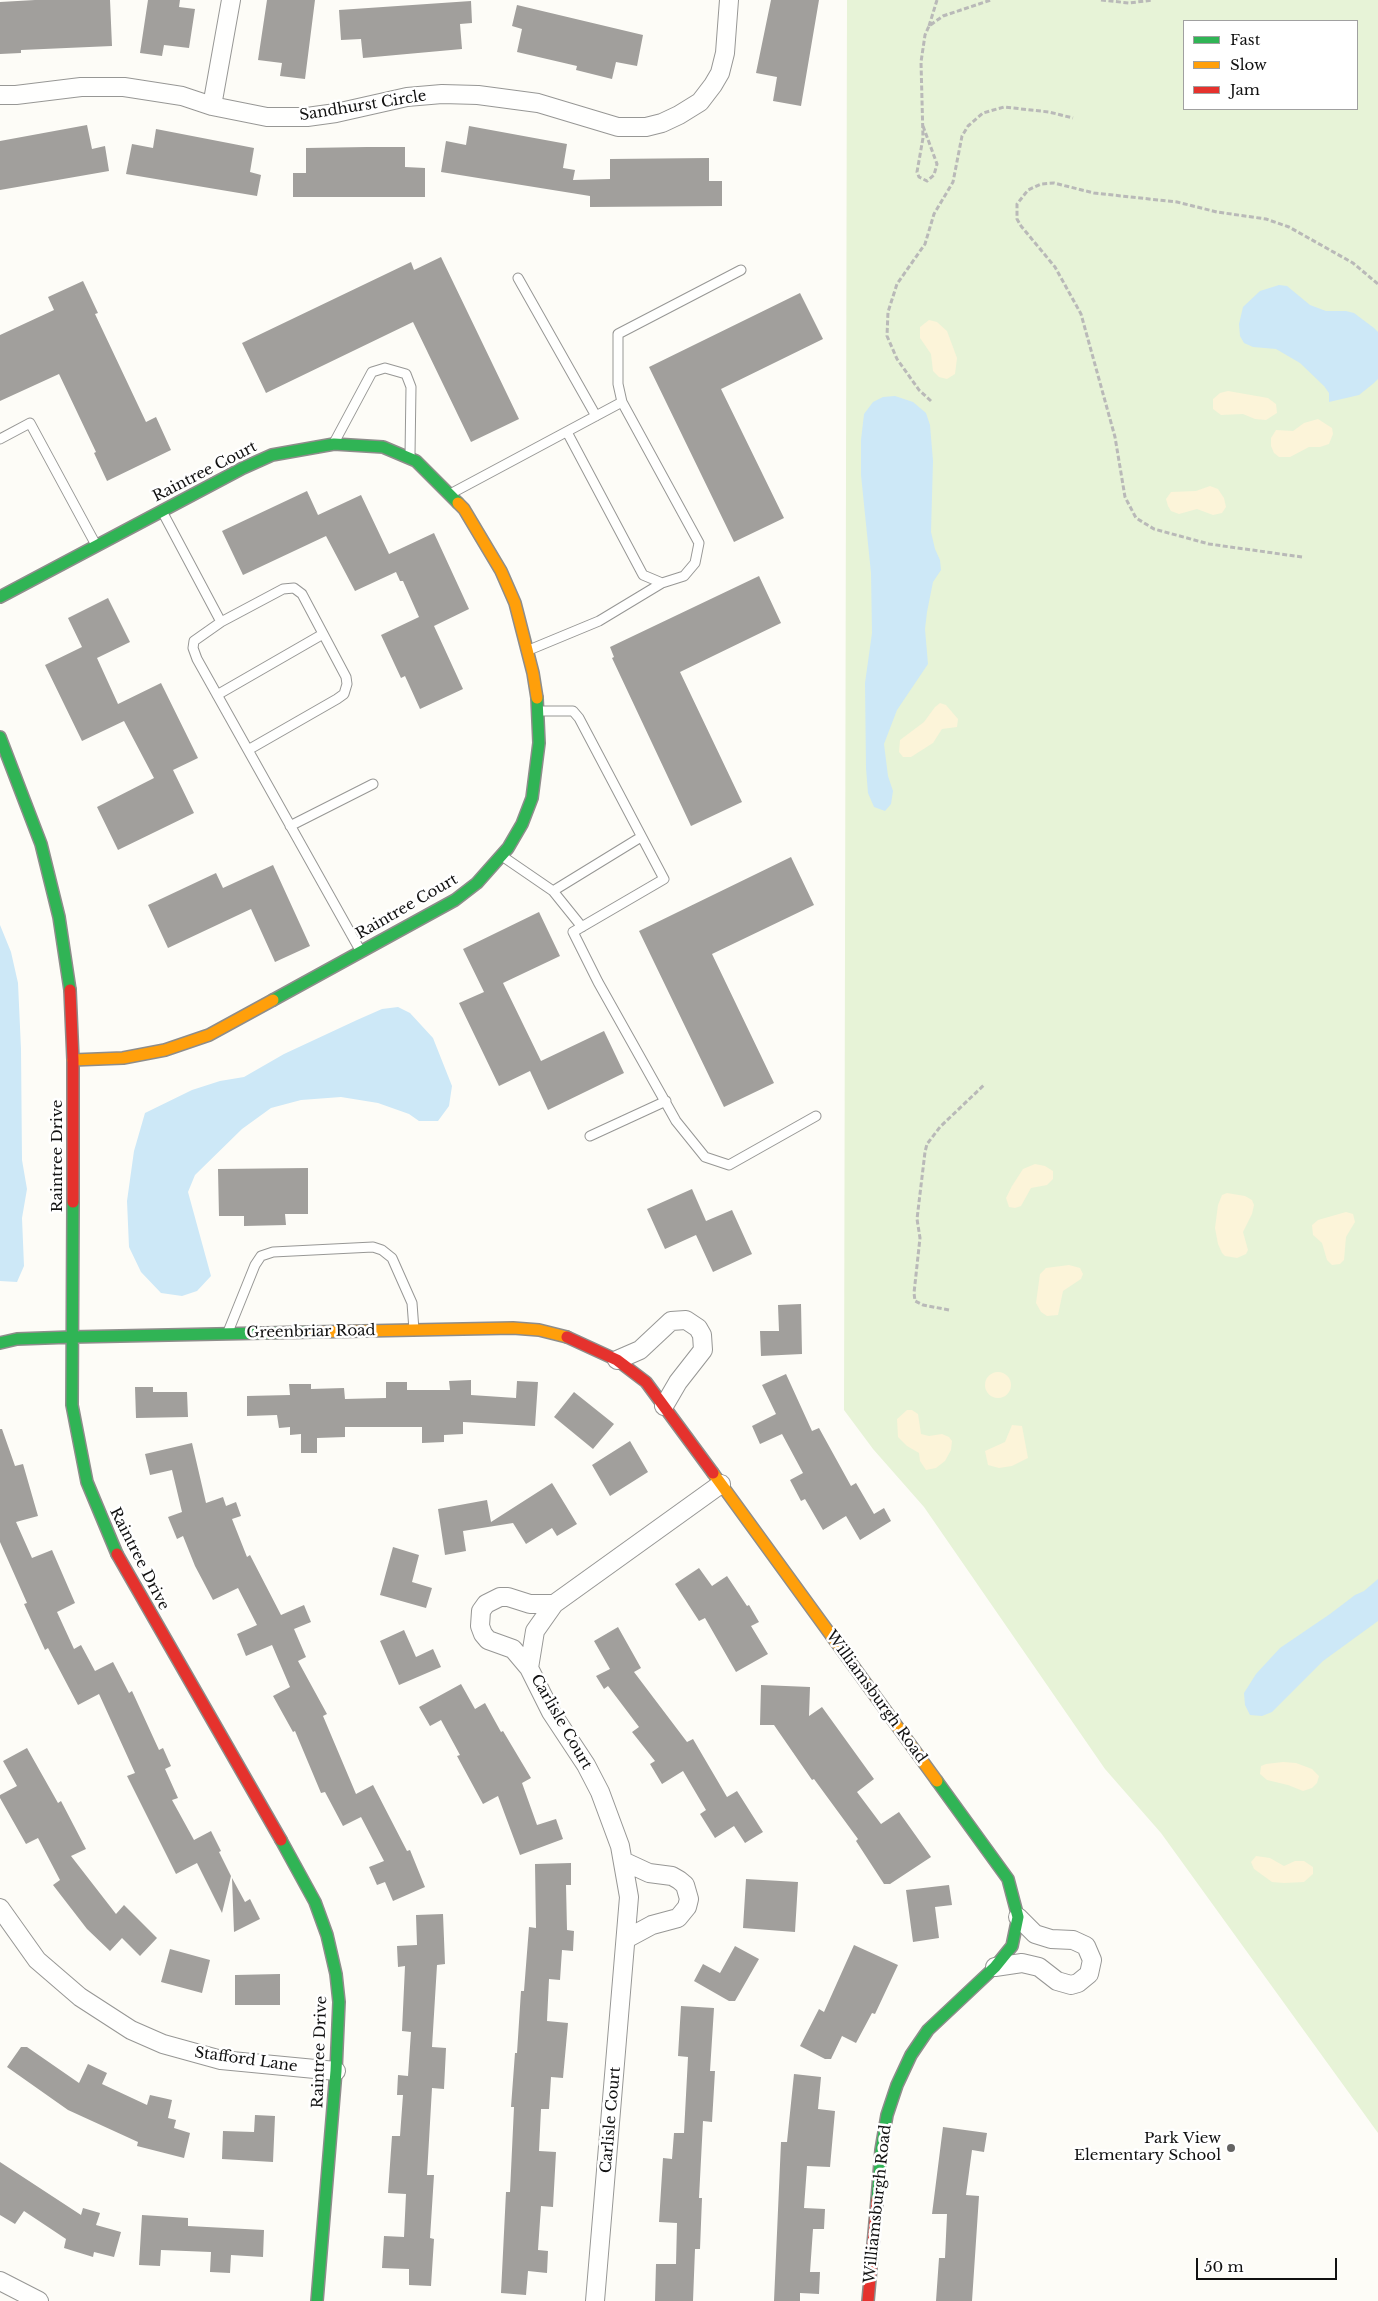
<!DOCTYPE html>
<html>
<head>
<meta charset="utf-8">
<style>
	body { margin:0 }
	#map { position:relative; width:1378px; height:2301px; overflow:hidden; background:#fdfcf7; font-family:"Libre Baskerville",serif }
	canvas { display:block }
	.legend { position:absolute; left:1183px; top:20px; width:175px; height:90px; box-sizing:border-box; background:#fff; border:1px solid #a0a0a0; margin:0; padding:6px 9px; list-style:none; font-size:15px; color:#111 }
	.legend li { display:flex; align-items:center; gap:10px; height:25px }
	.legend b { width:25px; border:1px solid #a0a0a0 }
	.scale { position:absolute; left:1196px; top:2258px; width:141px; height:22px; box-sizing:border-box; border:2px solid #111; border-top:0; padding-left:6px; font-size:15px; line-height:18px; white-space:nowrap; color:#111; -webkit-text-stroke:4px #fff; paint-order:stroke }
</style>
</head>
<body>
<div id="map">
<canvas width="1378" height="2301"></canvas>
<ul class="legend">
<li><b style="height:6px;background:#30b455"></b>Fast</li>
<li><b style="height:6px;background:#ff9f0a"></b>Slow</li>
<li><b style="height:6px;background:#e5322d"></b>Jam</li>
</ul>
<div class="scale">50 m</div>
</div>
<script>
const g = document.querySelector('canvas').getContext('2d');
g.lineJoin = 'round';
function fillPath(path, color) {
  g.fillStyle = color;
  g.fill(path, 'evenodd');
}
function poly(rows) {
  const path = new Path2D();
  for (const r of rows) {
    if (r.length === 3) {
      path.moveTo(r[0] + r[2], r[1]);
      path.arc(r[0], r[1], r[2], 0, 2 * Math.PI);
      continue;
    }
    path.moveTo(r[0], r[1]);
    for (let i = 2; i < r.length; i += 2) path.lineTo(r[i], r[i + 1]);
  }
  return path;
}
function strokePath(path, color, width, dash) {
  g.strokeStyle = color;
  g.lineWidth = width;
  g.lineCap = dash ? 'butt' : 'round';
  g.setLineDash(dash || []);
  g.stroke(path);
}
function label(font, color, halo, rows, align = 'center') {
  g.font = font + ' "Libre Baskerville",serif';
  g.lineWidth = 5;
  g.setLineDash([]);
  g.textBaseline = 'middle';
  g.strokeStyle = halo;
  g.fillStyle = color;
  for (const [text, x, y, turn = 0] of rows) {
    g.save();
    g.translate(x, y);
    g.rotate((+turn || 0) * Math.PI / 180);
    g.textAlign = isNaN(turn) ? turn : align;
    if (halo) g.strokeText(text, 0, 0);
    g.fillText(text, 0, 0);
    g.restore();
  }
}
fillPath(poly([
	[847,0,1378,0,1378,2133,1161,1833,1105,1769,924,1507,873,1449,844,1410],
	[1184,21,1357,21,1357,109,1184,109]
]), '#e7f3d7');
fillPath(poly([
	[929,320,937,322,947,331,957,358,955,374,947,379,939,377,933,371,931,354,920,338,920,327],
	[1228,391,1268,398,1276,404,1277,413,1266,420,1255,419,1243,414,1221,415,1213,409,1213,399,1220,393],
	[1318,419,1332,428,1333,434,1329,444,1320,447,1309,447,1290,457,1279,457,1274,453,1271,446,1271,438,1276,430,1293,431,1304,423],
	[1210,486,1218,489,1224,498,1226,507,1222,513,1213,515,1197,509,1179,514,1171,511,1168,506,1166,499,1171,492,1196,491],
	[940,703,946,705,958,719,957,727,942,729,933,743,911,757,903,757,899,752,900,740,924,722,935,707],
	[1035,1164,1045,1166,1053,1171,1053,1179,1047,1185,1031,1188,1021,1206,1015,1208,1009,1207,1006,1198,1012,1186,1023,1169],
	[1227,1193,1245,1196,1252,1200,1254,1205,1252,1214,1243,1232,1248,1250,1246,1254,1237,1258,1225,1256,1222,1253,1218,1244,1215,1228,1218,1205,1222,1195],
	[1346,1212,1353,1214,1355,1222,1346,1237,1344,1260,1340,1264,1332,1265,1327,1260,1322,1243,1313,1235,1312,1225,1318,1220],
	[1069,1265,1080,1268,1083,1274,1081,1279,1063,1291,1058,1315,1047,1316,1041,1312,1036,1303,1040,1274,1046,1268],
	[998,1385,13],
	[907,1410,912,1410,918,1414,921,1434,929,1436,942,1434,949,1437,952,1441,951,1450,945,1461,936,1468,926,1470,920,1461,919,1453,907,1446,898,1437,897,1419],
	[1012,1425,1022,1426,1028,1458,1012,1466,999,1468,988,1465,985,1451,1005,1442],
	[1283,1762,1296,1763,1312,1769,1319,1776,1317,1783,1312,1788,1303,1791,1288,1785,1267,1780,1260,1774,1261,1766,1266,1764],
	[1256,1856,1270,1858,1284,1866,1295,1861,1304,1861,1313,1867,1313,1874,1304,1882,1284,1883,1272,1882,1254,1869,1251,1862]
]), '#fcf4d9');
fillPath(poly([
	[1279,285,1287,286,1310,305,1326,311,1346,311,1354,313,1374,328,1378,332,1378,379,1374,383,1359,395,1329,402,1329,393,1324,386,1300,363,1276,349,1253,347,1244,343,1240,336,1239,324,1243,307,1260,291],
	[895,396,913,402,926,413,930,425,933,461,931,532,935,549,940,560,941,570,933,582,927,612,925,629,928,664,897,710,884,744,888,776,893,791,891,804,885,811,874,807,868,793,866,768,865,683,872,633,871,573,861,475,861,440,864,414,873,402,883,397],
	[0,925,11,952,18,983,21,1049,22,1160,27,1189,22,1218,24,1266,17,1282,0,1281],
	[398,1007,410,1013,433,1038,452,1086,449,1106,438,1121,419,1121,409,1114,378,1103,341,1097,301,1100,271,1108,242,1129,195,1175,188,1192,211,1276,197,1291,182,1296,161,1293,141,1272,129,1247,127,1201,134,1151,145,1113,192,1090,220,1081,244,1077,284,1054,357,1020,382,1009],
	[1378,1579,1378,1621,1323,1661,1272,1712,1262,1716,1250,1715,1245,1705,1244,1693,1256,1674,1280,1648,1330,1614,1355,1595,1364,1591]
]), '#cde8f7');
fillPath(poly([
	[35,0,110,0,112,46,21,50,21,53,0,54,0,2],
	[148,0,180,0,179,7,195,9,189,48,164,45,162,56,140,53],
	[267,0,315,0,305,79,280,76,282,63,258,60],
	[771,0,819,0,801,106,773,101,777,77,756,73],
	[471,1,472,23,460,24,462,49,363,58,361,39,341,40,339,10],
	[517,5,643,35,637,66,616,62,612,79,576,70,577,66,517,52,522,29,512,26],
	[87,125,92,149,105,146,109,171,0,190,0,141],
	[469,126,567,144,563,168,575,170,573,180,610,179,610,159,709,158,709,181,722,181,722,206,590,207,590,196,441,172,446,141,466,145],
	[156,129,254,148,250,172,261,175,257,196,126,174,132,144,153,148],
	[367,147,405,147,405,167,425,168,425,197,293,197,293,173,306,173,306,148],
	[441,257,519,419,471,442,413,322,266,393,242,343,411,262,414,270],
	[83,281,98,313,95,314,146,422,156,417,171,450,107,481,94,453,96,452,59,374,0,401,0,335,54,310,48,297],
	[800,293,823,339,721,389,784,518,734,542,649,367],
	[307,491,318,515,361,495,389,554,434,533,469,609,434,626,463,689,420,709,405,676,401,678,381,635,419,617,403,581,400,581,396,572,355,591,326,536,243,575,222,531],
	[759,576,781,623,680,672,742,802,691,826,612,658,614,657,610,647],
	[108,598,130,642,97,658,118,704,161,683,198,758,173,770,194,813,118,850,97,807,154,778,124,721,82,741,45,665,82,647,68,618],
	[791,857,814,905,712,954,774,1083,724,1107,639,931],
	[273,865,310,946,275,962,251,909,168,948,148,905,216,873,223,888],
	[539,912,560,956,503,983,541,1061,604,1031,624,1073,548,1110,530,1071,499,1086,459,1003,484,992,463,949],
	[308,1168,308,1214,285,1214,286,1225,244,1226,244,1216,219,1216,218,1169],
	[692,1189,706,1221,732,1210,752,1254,713,1272,696,1235,665,1249,647,1209],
	[801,1304,802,1354,761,1356,760,1331,779,1331,778,1305],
	[786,1374,812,1431,819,1428,851,1486,856,1483,874,1514,884,1508,891,1521,860,1540,846,1516,823,1530,805,1499,801,1501,790,1480,803,1473,782,1434,760,1444,752,1426,776,1414,762,1385],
	[471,1380,471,1395,516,1398,517,1381,538,1382,535,1426,463,1422,463,1434,444,1435,444,1442,422,1443,422,1427,345,1427,345,1437,317,1438,317,1453,301,1453,301,1434,290,1435,290,1427,279,1428,277,1415,247,1416,247,1396,290,1395,289,1384,311,1384,311,1389,344,1388,345,1399,386,1398,386,1382,407,1382,407,1390,450,1390,449,1381],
	[135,1387,153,1387,153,1392,187,1392,188,1417,136,1418],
	[574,1392,614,1424,593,1449,554,1417],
	[0,1429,2,1429,15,1466,23,1464,38,1516,16,1522,32,1558,52,1550,75,1603,57,1612,74,1649,81,1645,95,1671,113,1662,129,1693,132,1691,159,1750,163,1748,171,1766,165,1769,178,1798,172,1800,194,1840,211,1831,221,1851,219,1852,231,1876,222,1913,197,1863,176,1874,127,1776,135,1773,99,1694,78,1705,48,1648,45,1650,24,1604,27,1603,0,1542],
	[630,1441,648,1472,610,1496,592,1465],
	[192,1443,206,1503,223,1497,226,1506,236,1502,241,1516,232,1519,247,1557,250,1555,281,1615,304,1605,311,1622,294,1629,306,1657,298,1661,327,1714,323,1716,356,1794,373,1785,407,1851,410,1850,425,1887,393,1901,385,1882,377,1885,369,1867,384,1861,361,1817,343,1826,325,1792,321,1793,295,1731,293,1732,273,1696,290,1687,272,1645,246,1656,237,1634,257,1625,238,1588,213,1600,195,1566,183,1536,177,1539,168,1517,182,1512,172,1470,150,1475,145,1454],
	[552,1483,577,1524,557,1536,552,1528,526,1544,513,1523,463,1531,466,1551,445,1555,438,1509,487,1500,491,1522],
	[393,1547,419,1555,412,1582,432,1588,426,1608,380,1595],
	[699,1568,712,1586,727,1576,747,1606,749,1605,759,1622,751,1626,768,1654,736,1672,705,1618,699,1621,675,1584],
	[618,1627,641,1668,634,1672,687,1742,693,1739,727,1797,737,1791,763,1832,745,1843,734,1826,715,1838,700,1814,706,1810,683,1771,662,1784,650,1764,655,1761,632,1732,639,1727,608,1686,604,1689,596,1676,610,1669,594,1641],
	[404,1630,416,1657,433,1649,441,1667,399,1685,380,1641],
	[461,1684,475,1709,485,1703,501,1732,503,1731,531,1778,522,1783,537,1825,556,1819,563,1839,520,1855,498,1796,483,1804,457,1756,460,1755,441,1720,430,1726,419,1707],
	[761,1685,810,1687,809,1716,822,1707,874,1779,857,1792,881,1824,899,1812,931,1857,890,1884,884,1884,856,1841,858,1839,814,1779,812,1780,774,1725,760,1725],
	[27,1748,58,1803,61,1801,86,1849,71,1856,116,1914,124,1905,157,1938,140,1956,122,1938,110,1951,87,1929,53,1885,60,1880,38,1838,26,1844,0,1798,0,1795,17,1786,3,1761],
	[571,1863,571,1885,566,1885,567,1930,574,1931,573,1951,562,1950,560,1980,549,1979,547,2021,568,2023,563,2078,551,2077,549,2109,541,2109,539,2151,556,2152,553,2207,541,2206,538,2250,548,2251,547,2273,528,2271,526,2295,501,2293,506,2192,510,2192,514,2107,511,2107,515,2053,517,2053,521,1991,524,1991,529,1927,536,1928,535,1864],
	[232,1878,245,1902,250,1899,260,1919,234,1932],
	[746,1879,798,1882,795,1932,743,1928],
	[949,1885,952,1905,935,1907,939,1938,913,1942,906,1890],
	[443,1914,445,1964,437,1965,432,2047,446,2048,444,2089,432,2088,427,2175,434,2175,430,2238,434,2239,431,2286,409,2285,409,2269,382,2268,384,2236,404,2237,406,2194,388,2193,392,2136,400,2136,403,2095,397,2095,398,2075,408,2076,411,2032,402,2031,405,1966,398,1967,397,1946,417,1945,416,1915],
	[854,1945,898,1965,875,2014,872,2013,856,2043,842,2036,831,2059,825,2059,800,2046,819,2009,824,2012],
	[735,1946,759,1959,735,2001,729,2001,694,1981,703,1964,720,1973],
	[170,1949,210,1960,202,1993,161,1982],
	[280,1974,280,2005,235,2005,235,1975],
	[681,2006,714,2008,710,2071,715,2071,712,2122,703,2121,699,2198,702,2198,700,2249,695,2249,693,2301,655,2301,656,2264,676,2264,677,2223,659,2222,663,2158,672,2159,674,2133,684,2133,688,2057,678,2056],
	[21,2047,27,2047,79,2083,88,2064,107,2073,102,2084,147,2105,150,2095,172,2100,168,2118,176,2120,174,2128,190,2133,184,2158,137,2146,138,2142,68,2110,7,2067],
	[794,2074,821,2077,818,2109,835,2111,830,2167,807,2166,804,2208,825,2209,824,2229,813,2229,810,2272,820,2272,819,2294,800,2293,800,2301,774,2301,781,2142,787,2142],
	[255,2115,275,2116,273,2162,222,2159,223,2131,254,2132],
	[943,2127,987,2133,984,2152,972,2150,966,2195,979,2196,972,2301,936,2301,939,2258,945,2258,947,2214,932,2214],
	[0,2162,81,2215,83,2208,100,2213,96,2225,121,2232,114,2257,94,2252,93,2257,64,2248,66,2239,24,2211,15,2224,0,2215],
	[142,2215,188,2218,188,2226,264,2230,263,2257,231,2255,230,2273,210,2272,211,2252,161,2250,160,2266,139,2265]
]), '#a19f9c');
const lane = poly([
	[518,278,596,416],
	[622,402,618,384,618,334,741,270],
	[0,439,30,423,96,545],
	[335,441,372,372,385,368,406,374,411,387,410,455],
	[452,493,622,402,699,543,695,563,684,576,662,583,643,575,567,432],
	[163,513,221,622,194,641,193,648,197,659,360,950],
	[221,622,283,589,294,588,302,594,346,677,347,684,344,694,337,699,248,750],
	[529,650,599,621,662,583],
	[217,695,323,634],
	[540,711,573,711,579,718,664,879,573,932,598,982,676,1121,705,1157,729,1165,816,1116],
	[290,826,373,784],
	[502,856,553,891],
	[582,927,553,891,641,837],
	[590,1136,666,1101],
	[228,1332,255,1265,261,1256,273,1252,373,1247,382,1250,392,1258,412,1303,414,1330]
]);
const street = poly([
	[0,95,16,95,81,87,124,87,182,96,212,106,267,117,307,117,336,113,407,97,442,94,478,95,538,103,618,127,646,127,662,123,679,115,700,102,713,85,720,73,725,53,729,0],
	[212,106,231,0],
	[617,1360,640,1350,671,1321,686,1320,698,1328,702,1335,703,1350,678,1382,664,1406],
	[529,1668,513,1649,488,1640,483,1634,480,1626,481,1611,486,1604,500,1597,508,1597,530,1604,554,1604],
	[623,1861,649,1873,672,1876,679,1880,685,1885,689,1899,687,1907,678,1918,652,1925,626,1939],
	[0,1908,37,1960,80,1997,131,2030,163,2044,221,2060,336,2071],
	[995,1967,1022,1963,1039,1967,1057,1981,1071,1985,1078,1983,1089,1974,1092,1960,1086,1946,1073,1940,1051,1939,1035,1934,1018,1917],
	[0,2281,39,2301],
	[595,2301,629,1897,620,1846,600,1792,586,1765,551,1712,529,1668,535,1631,554,1604,721,1484]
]);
const fast = poly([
	[0,597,243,468,272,455,334,444,383,447,416,461,458,503],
	[0,737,41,844,59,917,70,990],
	[273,1000,455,900,477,883,508,848,522,824,532,798,539,743,537,698],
	[73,1202,72,1405,87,1482,117,1554],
	[0,1343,17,1339,72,1337,313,1332],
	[281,1840,315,1902,327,1935,336,1974,339,2002,336,2071,317,2301],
	[877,2200,881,2150,887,2115,897,2085,911,2055,928,2030,995,1967,1012,1946,1018,1917,1008,1879,937,1781]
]);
const slow = poly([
	[458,503,464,509,501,571,515,603,533,673,537,698],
	[73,1060,123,1058,165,1050,209,1035,273,1000],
	[313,1332,513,1328,539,1330,567,1337],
	[713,1473,937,1781]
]);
const jam = poly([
	[70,990,73,1060,73,1202],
	[567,1337,617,1360,646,1382,713,1473],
	[117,1554,281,1840],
	[868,2301,877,2200]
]);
strokePath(lane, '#979795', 11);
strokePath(street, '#979795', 20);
strokePath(fast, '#8e8d8b', 14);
strokePath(slow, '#8e8d8b', 14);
strokePath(jam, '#8e8d8b', 14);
strokePath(poly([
	[1101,0,1129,3,1153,0],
	[929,26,937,0],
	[923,126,937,164,934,175,927,181,919,177,917,172,923,138,921,62,925,35,929,26,943,16,991,0],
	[931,401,919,390,897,359,887,336,888,312,897,284,925,244,934,214,953,182,962,136,968,126,983,113,1004,107,1049,112,1073,118],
	[1302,557,1209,544,1154,529,1136,518,1125,497,1115,437,1081,314,1055,267,1021,226,1017,219,1017,204,1028,190,1041,184,1054,183,1094,193,1177,202,1217,212,1266,219,1289,227,1353,263,1378,284],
	[949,1310,923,1305,915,1301,914,1293,920,1238,917,1219,925,1152,927,1144,940,1127,985,1084]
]), '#b9b9b8', 3, [5, 2.5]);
strokePath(lane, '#fffffe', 9);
strokePath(street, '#fffffe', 18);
strokePath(fast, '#30b455', 11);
strokePath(slow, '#ff9f0a', 11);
strokePath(jam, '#e5322d', 11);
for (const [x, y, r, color] of [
	[1231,2148,5,"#646362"]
]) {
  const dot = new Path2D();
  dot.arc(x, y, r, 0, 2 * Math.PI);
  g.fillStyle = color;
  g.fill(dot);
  strokePath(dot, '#fff', 2);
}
label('15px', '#111', '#fff', [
	["Sandhurst Circle",363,106,-9],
	["Raintree Court",205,472,-27],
	["Raintree Court",407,907,-30],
	["Raintree Drive",58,1156,-90],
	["Greenbriar Road",311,1332,-1],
	["Raintree Drive",139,1559,63],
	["Williamsburgh Road",876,1697,54],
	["Carlisle Court",561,1722,60],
	["Raintree Drive",320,2052,-88],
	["Stafford Lane",246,2060,8],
	["Carlisle Court",611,2120,-85],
	["Williamsburgh Road",878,2204,-84]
]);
label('15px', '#111', '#fff', [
	["Park View",1221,2139],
	["Elementary School",1221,2156]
], 'right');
</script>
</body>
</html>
